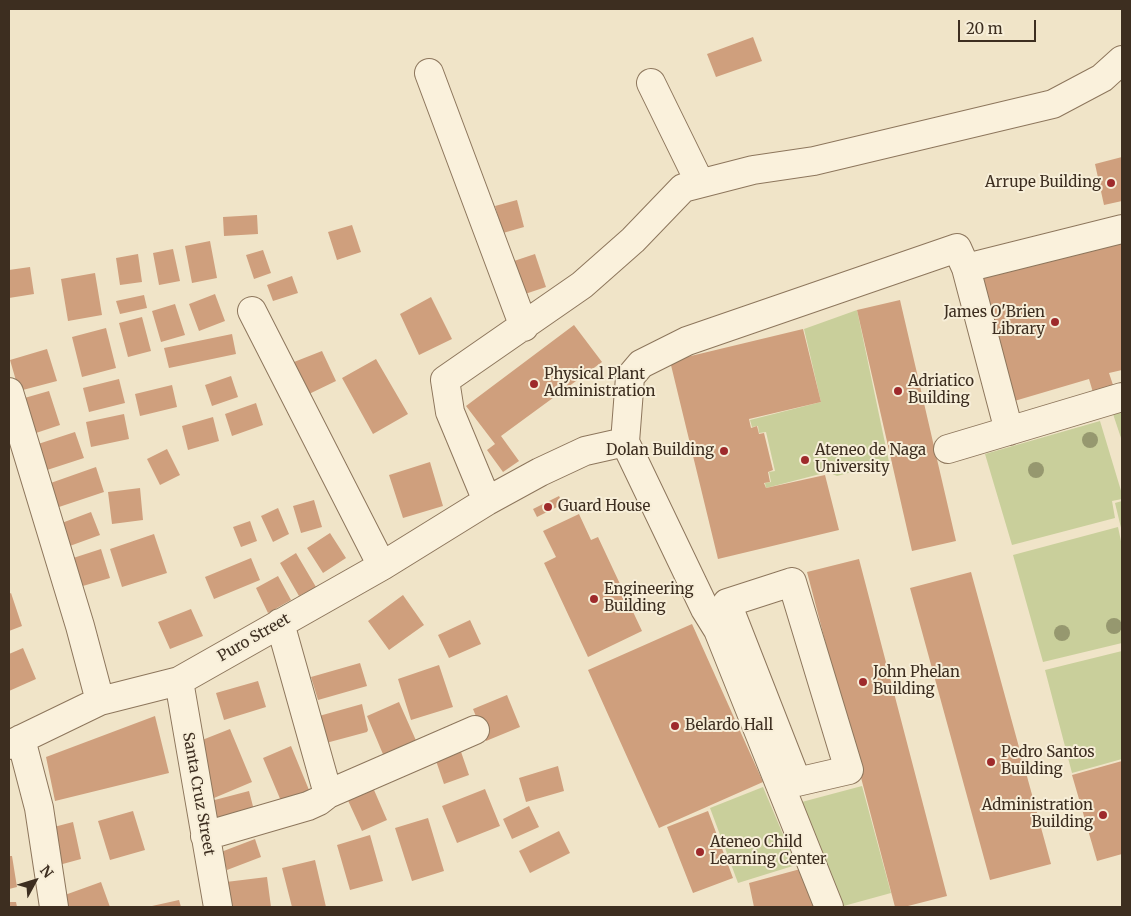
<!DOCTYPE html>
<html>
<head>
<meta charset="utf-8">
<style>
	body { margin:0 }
	#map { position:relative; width:1131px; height:916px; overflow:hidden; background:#f0e4c8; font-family:Merriweather,serif }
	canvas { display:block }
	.frame { position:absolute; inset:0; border:10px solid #3d2e20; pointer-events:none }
	.north { position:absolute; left:10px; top:856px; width:50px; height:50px; -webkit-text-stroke:4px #f7eed8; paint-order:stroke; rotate:51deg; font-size:14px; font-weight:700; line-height:20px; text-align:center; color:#3d2e20 }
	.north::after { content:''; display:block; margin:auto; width:18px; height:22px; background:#3d2e20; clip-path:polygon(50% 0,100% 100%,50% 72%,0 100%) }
	.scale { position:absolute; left:958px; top:20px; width:78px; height:22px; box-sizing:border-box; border:2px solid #3d2e20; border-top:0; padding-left:6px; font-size:15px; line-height:18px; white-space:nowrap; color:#3d2e20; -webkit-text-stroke:4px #f7eed8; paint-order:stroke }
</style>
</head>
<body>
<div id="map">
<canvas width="1131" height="916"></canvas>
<div class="frame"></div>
<div class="north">N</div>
<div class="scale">20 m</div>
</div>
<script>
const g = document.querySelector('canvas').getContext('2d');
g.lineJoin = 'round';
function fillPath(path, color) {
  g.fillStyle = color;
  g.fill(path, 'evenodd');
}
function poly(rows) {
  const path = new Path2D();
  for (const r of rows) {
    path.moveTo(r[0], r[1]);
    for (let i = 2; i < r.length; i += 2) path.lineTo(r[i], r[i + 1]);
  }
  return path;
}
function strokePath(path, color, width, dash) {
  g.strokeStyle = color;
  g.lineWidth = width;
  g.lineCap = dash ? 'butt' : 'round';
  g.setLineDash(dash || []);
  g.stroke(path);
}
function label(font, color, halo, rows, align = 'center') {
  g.font = font + ' Merriweather,serif';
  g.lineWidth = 4;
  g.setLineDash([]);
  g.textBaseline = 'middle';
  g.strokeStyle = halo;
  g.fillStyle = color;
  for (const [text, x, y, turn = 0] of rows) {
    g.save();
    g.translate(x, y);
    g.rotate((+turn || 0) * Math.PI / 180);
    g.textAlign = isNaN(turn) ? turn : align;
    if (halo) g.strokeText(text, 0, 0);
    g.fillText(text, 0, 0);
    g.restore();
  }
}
fillPath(poly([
	[857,310,889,462,837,476,828,472,766,488,765,483,771,482,769,472,775,471,766,432,759,433,758,426,752,427,750,420,821,402,804,329],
	[1122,411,1122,441,1113,414],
	[1100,421,1122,494,1122,499,1112,501,1115,518,1012,545,985,454],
	[1122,501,1122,532,1115,503],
	[1118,527,1122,546,1122,643,1043,662,1013,555],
	[1122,651,1122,759,1072,773,1045,670],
	[862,786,891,893,840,907,798,803],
	[763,787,796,865,738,883,710,808]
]), '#c9cf9b');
fillPath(poly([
	[753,37,762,61,716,77,707,54],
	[1122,157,1122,201,1104,205,1095,164],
	[517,200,524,227,503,233,495,206],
	[257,215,258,234,224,236,223,217],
	[352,225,361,252,337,260,328,232],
	[1122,239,1122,370,1109,373,1116,394,1095,399,1089,379,1011,402,974,274],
	[210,241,217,278,192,283,185,246],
	[173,249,180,281,159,285,153,253],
	[263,250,271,273,254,279,246,255],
	[138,254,142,282,120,285,116,258],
	[535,254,546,287,525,294,514,261],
	[30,267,34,294,9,298,9,270],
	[95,273,102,315,68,321,61,279],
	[292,276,298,293,273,301,267,285],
	[215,294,225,321,199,331,189,304],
	[144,295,147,308,120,314,116,301],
	[431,297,452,339,419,355,400,314],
	[900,300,956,541,912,551,857,310],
	[175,304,185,335,161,342,152,311],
	[142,317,151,351,128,357,119,323],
	[574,325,602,362,501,436,519,461,503,472,487,450,495,444,466,406],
	[106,328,116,368,82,377,72,337],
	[803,329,821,402,749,419,751,428,757,426,759,434,764,433,773,470,768,472,770,482,764,483,766,488,825,475,839,530,718,559,670,361],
	[232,334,236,354,169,368,164,348],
	[47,349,57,381,19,391,10,360],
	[322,351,336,381,309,394,294,362],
	[376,359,408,414,373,434,342,378],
	[231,376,238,397,212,406,205,385],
	[119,379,125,403,89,412,83,388],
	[172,385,177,407,140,416,135,394],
	[49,391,60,425,33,434,21,399],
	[256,403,263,425,232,436,225,414],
	[124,414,129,439,91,447,86,422],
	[213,417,219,441,188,450,182,426],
	[75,432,84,458,44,471,35,445],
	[167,449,180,475,160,485,147,459],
	[430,462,443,506,403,518,389,475],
	[96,467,104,492,53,509,45,485],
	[140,488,143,520,112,524,108,492],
	[559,496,563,504,537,517,533,509],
	[314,500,322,527,301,533,293,506],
	[278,508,289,534,273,542,261,516],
	[91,512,100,535,67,547,59,524],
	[579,514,591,540,598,537,642,631,588,657,544,563,556,557,543,531],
	[250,521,257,541,241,547,233,527],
	[330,533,346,558,323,573,307,548],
	[154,534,167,573,122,587,110,549],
	[101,549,110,578,76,588,67,560],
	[296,553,316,587,299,596,280,563],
	[251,558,260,580,214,599,205,577],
	[859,559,947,896,904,907,895,907,807,572],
	[971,572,1051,864,990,880,910,588],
	[278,576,291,600,268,613,256,588],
	[11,593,22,626,9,631,9,594],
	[403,595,424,625,389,650,368,621],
	[191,609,203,636,170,649,158,622],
	[470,620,481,644,449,658,438,635],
	[692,624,763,782,659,828,588,670],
	[23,648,36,679,9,691,9,654],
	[360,663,367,686,318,700,311,677],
	[439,665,453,707,411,720,398,679],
	[258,681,266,707,224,720,216,693],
	[507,695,520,727,486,741,473,709],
	[399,702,418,745,385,759,367,716],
	[362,704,368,730,367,732,326,743,319,716],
	[155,716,169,773,55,801,46,757],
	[230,729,252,782,214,798,192,744],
	[291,746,309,790,281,801,263,758],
	[459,746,469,775,444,784,434,755],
	[1122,761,1122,854,1097,861,1072,775],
	[558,766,564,791,526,802,519,778],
	[371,783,387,820,362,831,345,794],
	[485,789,500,826,457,843,442,806],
	[249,791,255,814,212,825,207,802],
	[529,806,539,827,512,839,503,819],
	[133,811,145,850,110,860,98,821],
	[708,811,733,878,693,893,667,827],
	[428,818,444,871,412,881,395,828],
	[73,822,81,859,59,865,50,828],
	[559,831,570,853,530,873,519,851],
	[370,835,383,881,350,890,337,845],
	[255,839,261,857,227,870,221,852],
	[9,856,12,856,17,887,9,889],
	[315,860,326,907,292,907,282,868],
	[804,868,815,907,754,907,749,883],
	[267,877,271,907,230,907,226,882],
	[101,882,110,907,66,907,62,896],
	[179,900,181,907,152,907,152,906],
	[9,902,16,902,17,907,9,907]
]), '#cf9f7d');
const minor = poly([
	[429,73,524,327],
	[651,83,700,183],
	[966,268,1009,431],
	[252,311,382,566],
	[9,392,80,626,100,701],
	[625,442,630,377,641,364,687,341,957,248,966,268,1122,229],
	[948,449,1122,397],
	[487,501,450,412,445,380,582,285,633,240,683,188,753,170,814,161,1053,104,1102,78,1122,60],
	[792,582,849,770,797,782,727,603,792,582],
	[280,623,328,794,475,730],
	[179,681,218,907],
	[21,739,39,808,54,907],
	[9,745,100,701,179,681,382,566,487,501,540,472,585,451,625,442,705,609,718,630,829,907],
	[205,836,308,806,319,801,328,794]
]);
strokePath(minor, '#8d765c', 30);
strokePath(minor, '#faf1dc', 28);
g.fillStyle = '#96986f';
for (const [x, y] of [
	[1090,440],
	[1036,470],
	[1114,626],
	[1062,633]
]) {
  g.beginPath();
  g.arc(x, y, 8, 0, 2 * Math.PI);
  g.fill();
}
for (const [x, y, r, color] of [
	[1111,183,5,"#9e2a2b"],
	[1055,322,5,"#9e2a2b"],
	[534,384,5,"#9e2a2b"],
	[898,391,5,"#9e2a2b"],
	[724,451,5,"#9e2a2b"],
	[805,460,5,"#9e2a2b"],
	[548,507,5,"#9e2a2b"],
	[594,599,5,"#9e2a2b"],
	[863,682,5,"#9e2a2b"],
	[675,726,5,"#9e2a2b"],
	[991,762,5,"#9e2a2b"],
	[1103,815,5,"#9e2a2b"],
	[700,852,5,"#9e2a2b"]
]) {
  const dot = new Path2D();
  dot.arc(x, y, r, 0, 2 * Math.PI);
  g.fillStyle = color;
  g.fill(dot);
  strokePath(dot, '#f7eed8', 2);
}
label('15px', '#3d2e20', '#f7eed8', [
	["Arrupe Building",1101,183,"right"],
	["James O'Brien",1045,313,"right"],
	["Library",1045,330,"right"],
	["Physical Plant",544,375],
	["Administration",544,392],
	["Adriatico",908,382],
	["Building",908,399],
	["Dolan Building",714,451,"right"],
	["Ateneo de Naga",815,451],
	["University",815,468],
	["Guard House",558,507],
	["Engineering",604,590],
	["Building",604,607],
	["John Phelan",873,673],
	["Building",873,690],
	["Belardo Hall",685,726],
	["Pedro Santos",1001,753],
	["Building",1001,770],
	["Administration",1093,806,"right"],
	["Building",1093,823,"right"],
	["Ateneo Child",710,843],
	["Learning Center",710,860]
], 'left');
label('15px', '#3d2e20', '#f7eed8', [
	["Puro Street",254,638,-30],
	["Santa Cruz Street",198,794,80]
]);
</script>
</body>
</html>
